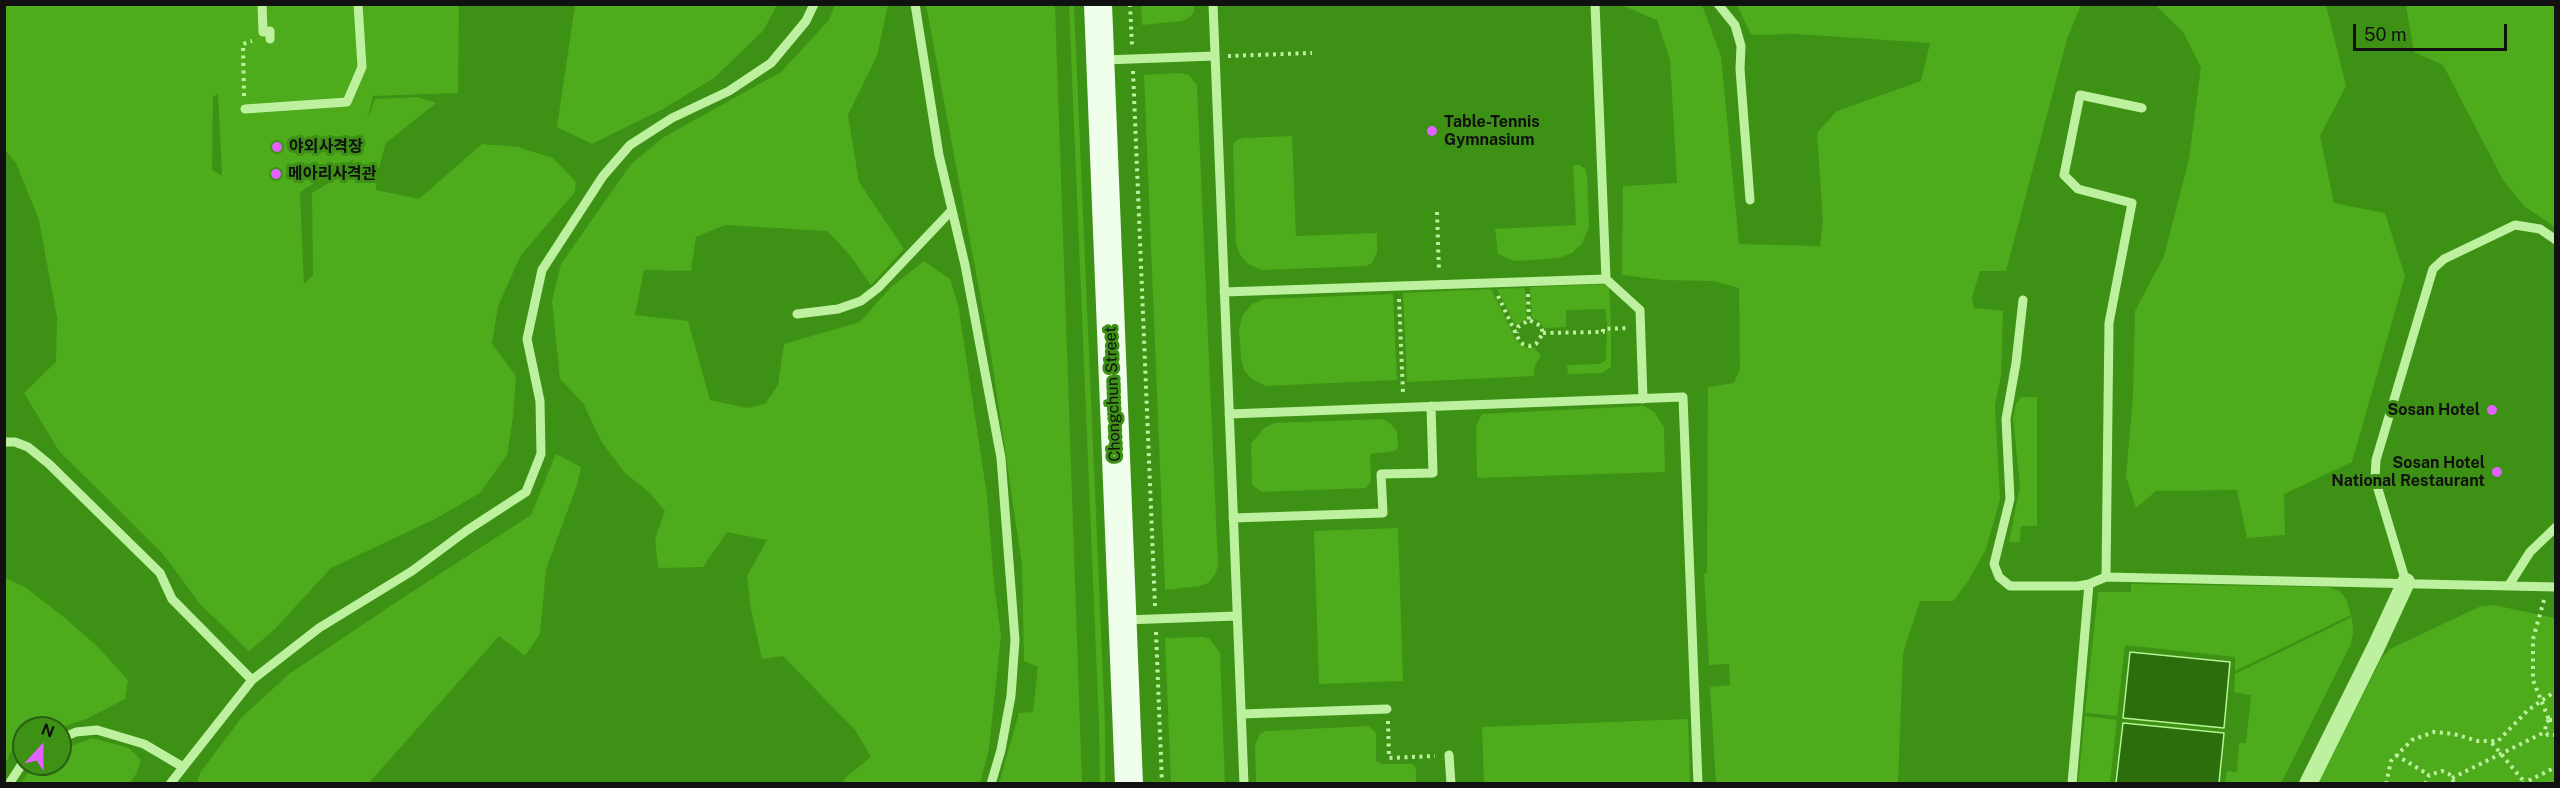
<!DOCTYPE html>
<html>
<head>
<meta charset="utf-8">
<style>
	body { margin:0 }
	#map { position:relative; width:2560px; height:788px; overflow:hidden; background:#3d9114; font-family:"Public Sans",sans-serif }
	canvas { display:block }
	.frame { position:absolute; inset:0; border:6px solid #111; pointer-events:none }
	.north { position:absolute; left:12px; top:716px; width:60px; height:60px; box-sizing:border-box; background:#3d9114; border:2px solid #2b5e13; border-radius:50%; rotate:21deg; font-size:16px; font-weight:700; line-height:24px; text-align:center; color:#111 }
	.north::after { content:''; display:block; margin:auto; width:21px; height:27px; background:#e261ff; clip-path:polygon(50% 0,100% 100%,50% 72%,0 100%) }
	.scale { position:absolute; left:2353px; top:24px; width:154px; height:27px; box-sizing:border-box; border:3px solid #111; border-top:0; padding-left:8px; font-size:18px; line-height:21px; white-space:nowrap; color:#111; -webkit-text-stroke:4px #3d9114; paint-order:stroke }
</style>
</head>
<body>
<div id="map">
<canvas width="2560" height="788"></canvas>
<div class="frame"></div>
<div class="north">N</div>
<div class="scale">50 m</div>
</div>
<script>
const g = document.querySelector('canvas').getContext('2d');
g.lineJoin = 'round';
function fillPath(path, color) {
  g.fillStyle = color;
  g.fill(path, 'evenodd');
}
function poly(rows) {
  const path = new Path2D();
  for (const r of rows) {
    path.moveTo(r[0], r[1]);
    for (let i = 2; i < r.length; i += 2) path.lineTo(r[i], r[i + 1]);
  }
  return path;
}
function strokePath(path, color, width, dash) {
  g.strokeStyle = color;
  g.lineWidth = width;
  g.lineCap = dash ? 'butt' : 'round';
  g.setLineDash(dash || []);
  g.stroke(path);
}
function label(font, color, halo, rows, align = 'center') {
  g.font = font + ' "Public Sans","Noto Sans KR",sans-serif';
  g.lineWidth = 6;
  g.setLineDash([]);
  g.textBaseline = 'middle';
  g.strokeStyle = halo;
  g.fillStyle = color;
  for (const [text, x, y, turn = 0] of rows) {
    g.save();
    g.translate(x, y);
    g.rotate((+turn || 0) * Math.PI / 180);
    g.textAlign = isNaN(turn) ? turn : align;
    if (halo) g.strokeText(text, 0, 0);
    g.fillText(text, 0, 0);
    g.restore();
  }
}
fillPath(poly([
	[5,5,459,5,458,93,373,96,367,121,375,99,418,97,436,103,386,143,377,175,376,190,419,199,482,144,518,147,553,158,576,182,575,192,521,255,498,306,492,344,516,376,513,418,507,455,480,493,435,519,331,568,274,630,249,651,200,604,163,554,59,451,24,393,56,362,57,318,39,220,16,163,5,150],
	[218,94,222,175,221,175,212,170,213,97],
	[354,159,350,170,312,193,313,275,304,284,300,192],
	[575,5,575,4,777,5,763,31,714,78,663,109,592,144,557,127],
	[835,5,888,5,877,56,848,115,859,182,904,249,871,285,849,254,827,231,725,225,696,237,691,271,644,270,635,315,688,321,710,400,747,408,765,404,778,385,784,344,860,322,891,287,924,261,950,279,958,304,987,495,994,584,1001,636,989,749,980,783,843,783,846,777,871,757,855,730,783,656,762,659,751,609,747,576,767,540,727,532,703,567,658,568,655,539,665,511,650,493,624,472,601,441,583,403,560,379,552,301,561,264,631,164,664,137,781,72,829,20],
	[926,5,1055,5,1082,783,999,783,1019,713,1033,712,1038,667,1024,661,1022,565,990,348],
	[1069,5,1074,5,1105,724,1105,784,1100,783,1099,724],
	[1141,5,1194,5,1194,12,1190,17,1182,21,1142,25],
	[1621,5,1702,5,1721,56,1739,244,1820,246,1823,221,1817,133,1837,111,1921,81,1930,43,1796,34,1751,35,1737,5,2081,5,2067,39,2006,271,1980,271,1972,298,1974,308,2003,311,2001,376,1995,405,2000,499,1986,549,1967,583,1953,601,1920,601,1903,653,1898,783,1716,783,1710,687,1730,685,1729,664,1709,665,1704,574,1707,572,1708,387,1734,383,1740,368,1739,288,1714,281,1662,280,1622,275,1623,186,1677,183,1670,60,1657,20],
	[2155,5,2326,5,2346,86,2320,136,2334,203,2385,213,2405,276,2352,462,2284,494,2285,535,2247,538,2237,490,2156,491,2136,508,2126,476,2133,397,2135,311,2164,256,2189,159,2201,67,2183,32],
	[2406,5,2555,5,2555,227,2524,206,2503,180,2443,65,2414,52],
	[1180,73,1189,75,1197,85,1218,566,1215,574,1208,583,1200,586,1165,590,1144,75],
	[1292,136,1296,236,1377,233,1377,252,1372,263,1366,266,1262,270,1248,264,1241,256,1236,245,1233,145,1237,140,1243,138],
	[1573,165,1580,165,1585,169,1587,175,1589,227,1582,244,1572,253,1559,258,1514,261,1498,254,1495,229,1576,225],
	[1609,284,1611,327,1607,327,1606,309,1566,310,1566,327,1544,328,1539,321,1532,318,1530,287],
	[1525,288,1527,318,1516,326,1497,289],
	[1491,289,1516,340,1526,348,1534,348,1541,355,1535,366,1534,376,1407,382,1403,293],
	[1393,294,1397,380,1266,386,1252,379,1244,370,1241,358,1239,329,1243,315,1252,304,1264,299],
	[1607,331,1611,331,1611,367,1602,373,1568,374,1567,365,1600,364,1606,360],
	[2021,397,2037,397,2037,526,2021,526,2020,542,2009,542,2020,486,2013,418,2016,404],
	[1644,406,1654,412,1664,427,1665,472,1477,478,1476,426,1482,414],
	[1383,419,1391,424,1397,432,1398,448,1395,451,1370,454,1371,481,1366,488,1262,492,1252,485,1251,444,1264,428,1274,423],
	[556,454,581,467,577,485,546,569,540,634,525,656,499,636,369,783,197,783,200,773,242,717,289,674,404,597,531,515],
	[1398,528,1403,681,1319,684,1314,531],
	[5,578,25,587,65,618,98,647,128,680,125,699,86,719,59,728,24,728,24,744,11,751,5,765],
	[2131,584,2328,587,2340,591,2346,599,2351,615,2235,671,2235,657,2125,645,2117,716,2085,713,2098,592,2131,592],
	[2494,605,2555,618,2555,783,2318,784,2381,659,2390,649,2481,606],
	[2352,617,2353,632,2351,644,2281,783,2225,783,2227,771,2237,772,2239,743,2246,743,2251,695,2234,692,2235,674],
	[1203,637,1210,639,1220,653,1225,783,1171,783,1165,638],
	[2085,716,2117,720,2110,783,2078,783],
	[1688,719,1690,783,1484,783,1482,727],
	[1369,726,1376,733,1376,761,1382,764,1413,764,1416,769,1416,783,1256,783,1255,746,1260,734,1266,731],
	[92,738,129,748,141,760,136,774,130,783,21,783,30,769,37,764,60,764,60,750]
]), '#4dab1c');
const water = poly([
	[2130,652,2230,662,2224,728,2123,718,2130,652],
	[2123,723,2224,733,2219,783,2116,783,2123,723]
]);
fillPath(water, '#2c6d0c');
strokePath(water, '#b6f492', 1.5);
strokePath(poly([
	[1130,4,1132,46],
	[1228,56,1312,53],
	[1133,71,1155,606],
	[244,96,243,44,252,41],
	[1437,212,1439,272],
	[1528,294,1529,320],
	[1498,296,1519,340,1523,344,1530,346,1536,344,1543,333,1541,326,1529,320,1518,327,1517,333],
	[1399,299,1403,393],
	[1543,333,1603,332,1603,329,1629,328],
	[2544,600,2533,639,2533,680,2549,720],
	[1156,632,1162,784],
	[2549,720,2546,723,2545,732,2548,735,2556,735],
	[2549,720,2556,720],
	[1388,721,1389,758,1435,756],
	[2492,743,2526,784],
	[2396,755,2429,775],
	[2452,778,2545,732],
	[2386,784,2391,761,2412,740,2434,732,2454,734,2478,741,2498,741,2528,710,2556,691],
	[2425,784,2429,775,2442,771,2449,774,2455,784],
	[2522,784,2556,767]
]), '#bdf1a0', 4, [3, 4.5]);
strokePath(poly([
	[262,4,263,32,270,31,270,39],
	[915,4,939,155,965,265,1001,458,1015,640,1011,696,1001,750,991,784],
	[1213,4,1244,784],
	[1595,4,1606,279],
	[1718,4,1735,25,1741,46,1740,69,1750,200],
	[1104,60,1215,56],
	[2142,108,2080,95,2064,175,2078,189,2132,203,2109,323,2106,577,2556,587],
	[245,109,347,102,362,67,358,4],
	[1224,292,1606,279,1640,310,1643,399],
	[2023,300,2016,363,2006,419,2010,499,1994,564,1999,577,2010,586,2078,586,2089,584,2106,577],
	[797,314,838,309,861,301,878,288,952,210],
	[1229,414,1683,397,1698,784],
	[4,442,15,442,28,447,49,464,160,573,172,599,252,680],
	[1233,518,1383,513,1381,474,1433,473,1431,406],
	[2406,582,2375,479,2376,460,2433,269,2444,259,2515,225,2540,229,2556,240],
	[2509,585,2530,552,2556,527],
	[1124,620,1237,616],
	[1241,714,1387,709],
	[60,739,76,732,97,730,144,744,183,767],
	[1449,755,1451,784],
	[9,784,24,761],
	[170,784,252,680,319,628,412,571,466,531,526,492,541,454,540,401,527,339,542,270,603,176,630,145,672,118,729,91,771,63,806,21,814,4],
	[2072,784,2089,584]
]), '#bdf1a0', 9);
strokePath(poly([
	[2308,784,2376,647,2406,582]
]), '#bdf1a0', 18);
strokePath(poly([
	[1098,4,1129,784]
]), '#f0ffeb', 28);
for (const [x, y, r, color] of [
	[1432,131,6,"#e261ff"],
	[277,147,6,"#e261ff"],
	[276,174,6,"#e261ff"],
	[2492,410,6,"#e261ff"],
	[2497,472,6,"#e261ff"]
]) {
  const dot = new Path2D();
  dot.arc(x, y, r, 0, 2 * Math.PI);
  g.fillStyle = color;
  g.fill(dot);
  strokePath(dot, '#3d9114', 2);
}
label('bold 16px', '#111', '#3d9114', [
	["Table-Tennis",1444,122],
	["Gymnasium",1444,140],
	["야외사격장",289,147],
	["메아리사격관",288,174],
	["Sosan Hotel",2480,410,"right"],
	["Sosan Hotel",2485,463,"right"],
	["National Restaurant",2485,481,"right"]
], 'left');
label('16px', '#111', '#3d9114', [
	["Chongchun Street",1113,394,-92]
]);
</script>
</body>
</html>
